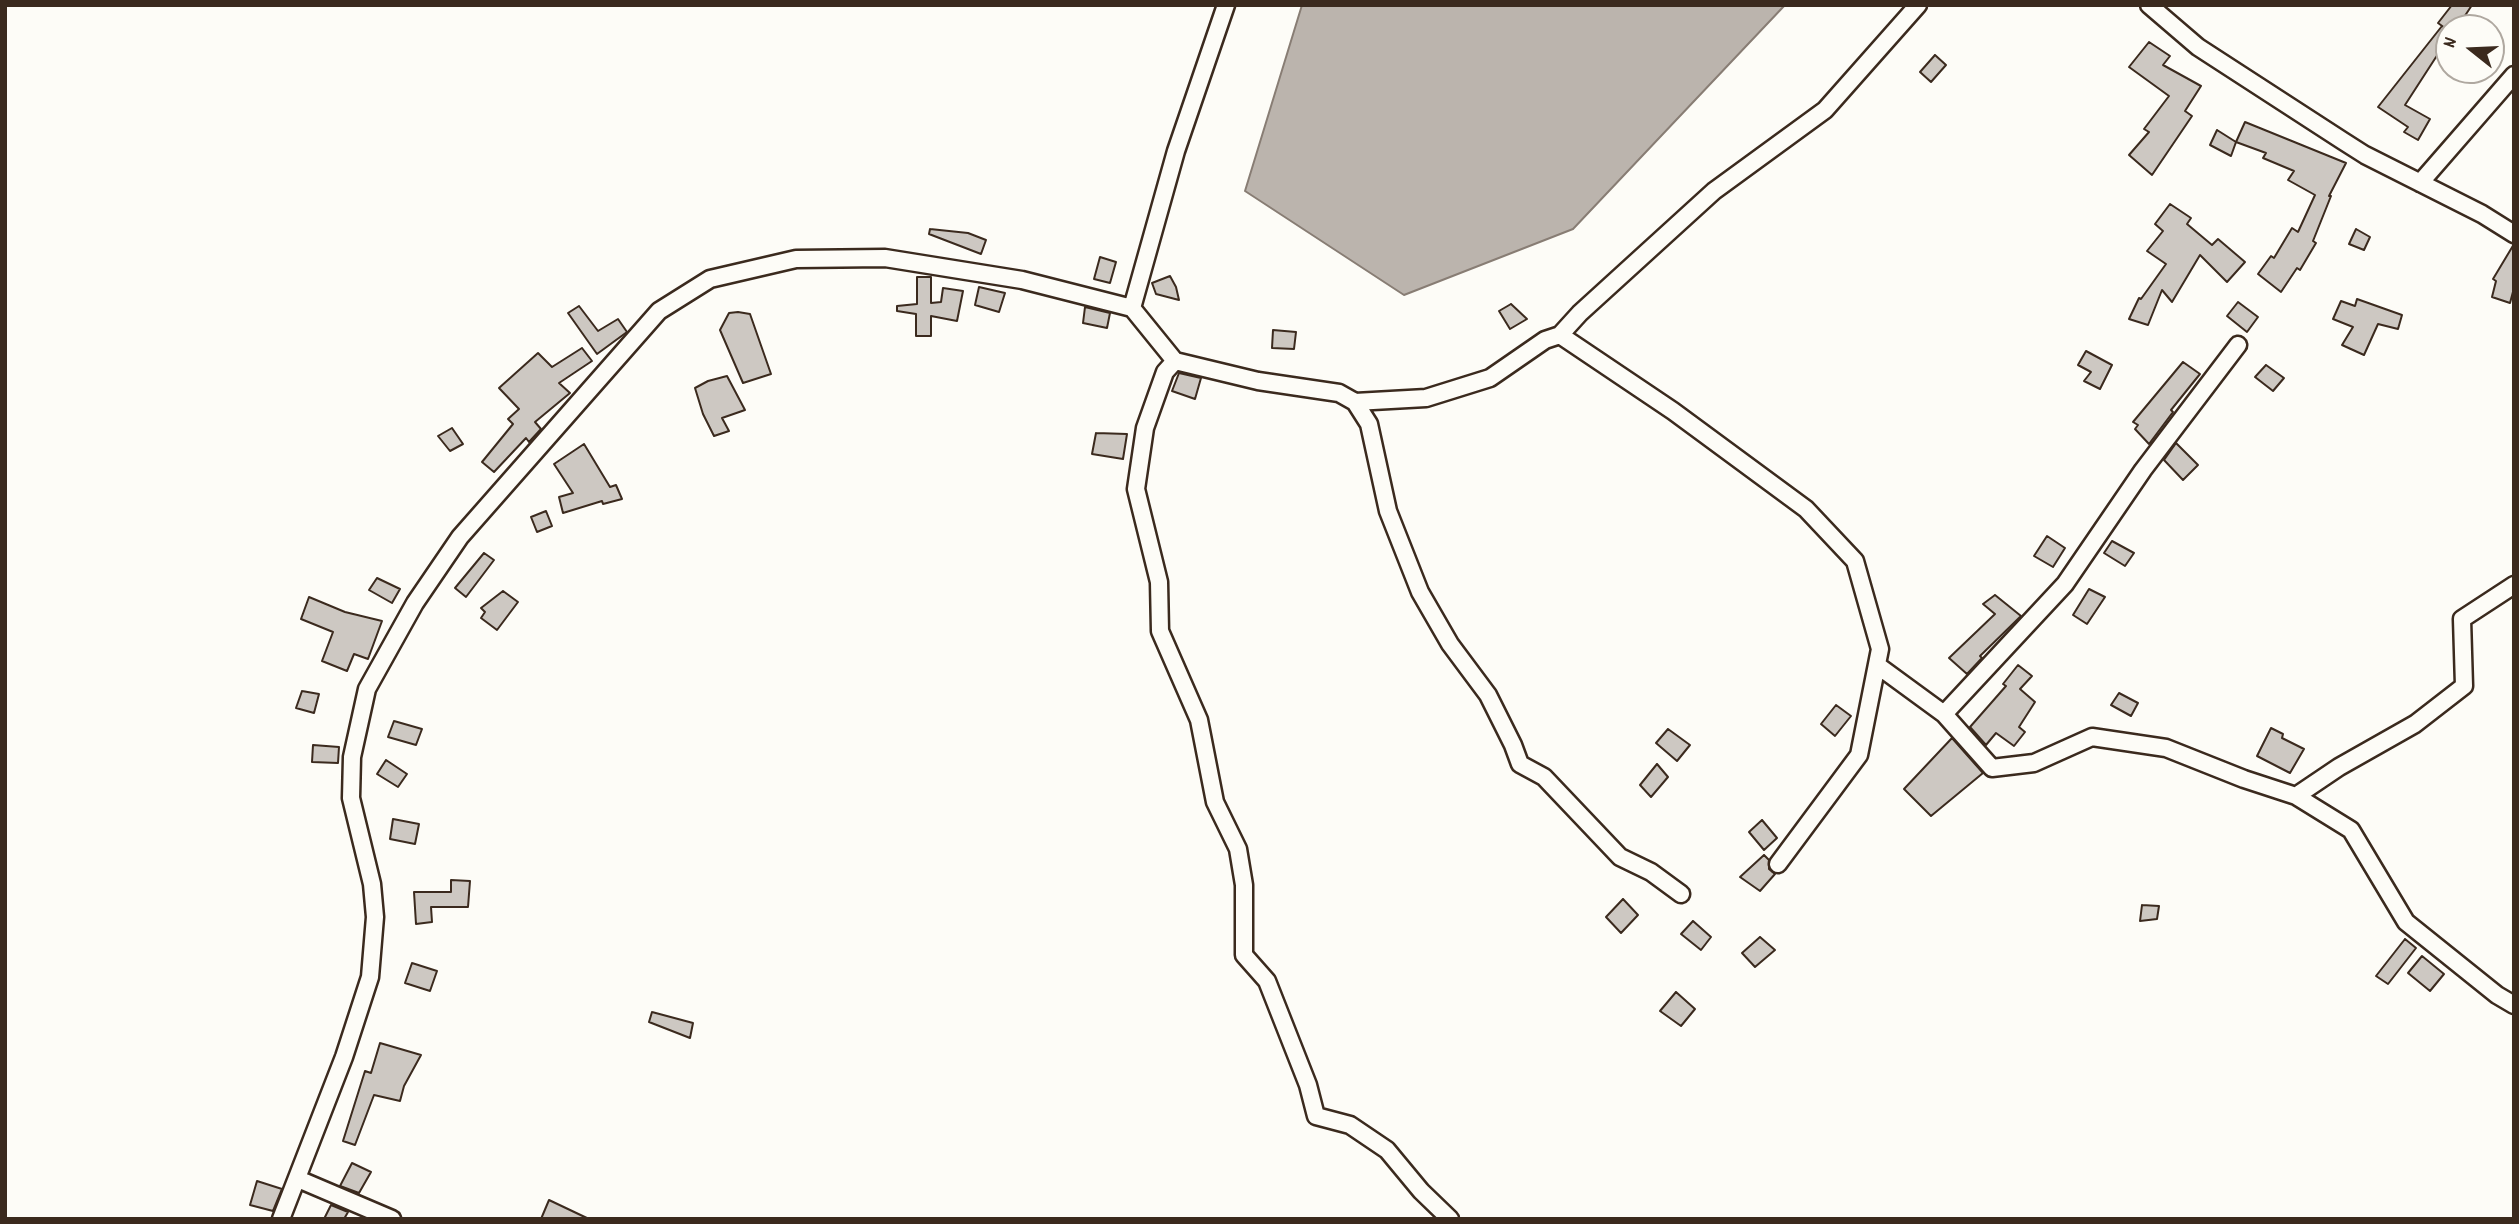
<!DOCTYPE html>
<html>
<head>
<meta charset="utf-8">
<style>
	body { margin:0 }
	#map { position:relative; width:2519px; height:1224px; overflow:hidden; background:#fdfcf7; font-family:Dekko,sans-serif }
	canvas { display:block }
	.frame { position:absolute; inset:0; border:7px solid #3b2a1e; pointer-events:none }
	.north { position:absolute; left:2435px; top:14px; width:70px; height:70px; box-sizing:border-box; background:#fdfcf7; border:2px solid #afa8a0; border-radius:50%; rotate:288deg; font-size:19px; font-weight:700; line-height:28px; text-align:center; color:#3b2a1e }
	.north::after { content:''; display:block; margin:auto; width:24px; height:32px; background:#3b2a1e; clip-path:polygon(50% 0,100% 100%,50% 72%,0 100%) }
</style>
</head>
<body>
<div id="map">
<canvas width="2519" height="1224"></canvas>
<div class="frame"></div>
<div class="north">N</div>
</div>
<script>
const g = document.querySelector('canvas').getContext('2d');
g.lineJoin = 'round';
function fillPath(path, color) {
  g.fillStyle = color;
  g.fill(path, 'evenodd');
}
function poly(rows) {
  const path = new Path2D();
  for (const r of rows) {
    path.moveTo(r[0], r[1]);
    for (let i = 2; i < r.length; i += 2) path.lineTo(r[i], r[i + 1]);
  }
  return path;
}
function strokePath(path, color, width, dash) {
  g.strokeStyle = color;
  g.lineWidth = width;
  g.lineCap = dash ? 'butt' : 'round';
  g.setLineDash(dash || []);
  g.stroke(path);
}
const water = poly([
	[1302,5,1785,5,1573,229,1404,295,1245,191,1302,5]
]);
fillPath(water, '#bbb4ad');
strokePath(water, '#887d74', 2);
const building = poly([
	[2452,5,2472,5,2457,28,2449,28,2449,31,2438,23,2452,5],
	[2442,26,2449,31,2449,37,2405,105,2430,119,2418,140,2404,132,2408,127,2378,107,2442,26],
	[2149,42,2170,56,2163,65,2201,86,2185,111,2192,116,2152,175,2129,155,2149,132,2144,129,2169,96,2129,67,2149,42],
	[1935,55,1946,65,1931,82,1920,72,1935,55],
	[2245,122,2346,163,2329,196,2331,196,2313,241,2316,243,2300,270,2297,268,2281,292,2258,274,2271,256,2274,258,2292,228,2298,232,2315,195,2288,180,2294,171,2263,158,2266,153,2236,142,2245,122],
	[2217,130,2236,142,2231,156,2210,145,2217,130],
	[2170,204,2191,218,2187,224,2212,245,2218,239,2245,262,2227,282,2200,255,2172,302,2162,290,2148,325,2129,319,2139,298,2141,299,2166,264,2147,251,2163,231,2155,224,2170,204],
	[930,229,968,233,986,240,981,254,929,234,930,229],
	[2356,229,2370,237,2364,250,2349,244,2356,229],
	[2514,244,2514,288,2510,303,2492,297,2496,281,2493,279,2514,244],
	[1100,257,1116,262,1110,283,1094,279,1100,257],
	[1170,276,1176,287,1179,300,1156,294,1152,283,1170,276],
	[917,277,931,277,931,303,941,302,943,288,963,291,957,321,931,316,931,336,916,336,916,314,897,311,897,306,917,304,917,277],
	[979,287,1005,293,999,312,975,305,979,287],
	[2357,299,2402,315,2398,329,2378,324,2364,355,2342,345,2353,327,2333,319,2341,301,2355,306,2357,299],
	[2238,302,2258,317,2247,332,2227,316,2238,302],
	[1511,304,1527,319,1510,329,1499,311,1511,304],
	[579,306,598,331,618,319,627,332,597,354,568,313,579,306],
	[1085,307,1110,313,1107,328,1083,323,1085,307],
	[738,312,750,314,771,374,743,383,720,330,729,313,738,312],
	[1273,330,1296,332,1294,349,1272,348,1273,330],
	[582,348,592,361,559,383,570,393,535,422,541,429,529,442,526,438,494,472,482,462,513,424,508,419,519,409,499,388,538,353,552,367,582,348],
	[2086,351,2112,365,2100,389,2084,381,2091,372,2078,365,2086,351],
	[2183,362,2200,374,2171,410,2173,412,2149,444,2135,429,2138,425,2133,422,2183,362],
	[2266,365,2284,378,2273,391,2255,377,2266,365],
	[1179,373,1201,378,1195,399,1172,391,1179,373],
	[727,376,745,410,722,418,729,431,714,436,703,414,695,388,708,381,727,376],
	[452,428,463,444,450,451,438,436,452,428],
	[1096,433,1127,434,1123,459,1092,454,1096,433],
	[2176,443,2198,465,2183,480,2164,460,2176,443],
	[584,444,610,487,616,485,622,499,603,504,602,501,563,513,559,497,573,493,554,464,584,444],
	[546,511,552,526,537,532,531,517,546,511],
	[2047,536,2065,548,2053,567,2034,556,2047,536],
	[2112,541,2134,553,2125,566,2104,553,2112,541],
	[484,553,494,560,466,597,455,588,484,553],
	[377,578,400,589,392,603,369,590,377,578],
	[2089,589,2105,597,2087,624,2073,615,2089,589],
	[503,591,518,602,497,630,481,618,485,612,481,608,503,591],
	[1995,595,2021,616,1980,656,1982,658,1967,674,1949,658,1995,614,1983,604,1995,595],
	[309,597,345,612,382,621,368,659,354,654,347,671,322,661,333,632,301,619,309,597],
	[2018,665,2032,676,2020,689,2035,702,2019,727,2025,732,2014,746,1996,733,1986,745,1970,727,2006,686,2003,684,2018,665],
	[302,691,319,694,314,713,296,708,302,691],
	[2119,693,2138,703,2131,716,2111,705,2119,693],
	[1836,705,1851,716,1835,736,1821,724,1836,705],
	[394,721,422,729,416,745,388,737,394,721],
	[2271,728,2283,734,2282,738,2304,749,2290,773,2257,756,2271,728],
	[1668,729,1690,745,1677,761,1656,743,1668,729],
	[1952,738,1983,773,1931,816,1904,789,1952,738],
	[313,745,339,747,338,763,312,762,313,745],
	[386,760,407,774,398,787,377,774,386,760],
	[1657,764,1668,777,1651,797,1640,785,1657,764],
	[393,819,419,824,415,844,390,839,393,819],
	[1762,820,1777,838,1764,850,1749,832,1762,820],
	[1764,855,1769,860,1769,869,1775,874,1760,891,1740,877,1764,855],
	[451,880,470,881,468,907,431,907,432,922,416,924,414,892,451,892,451,880],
	[1623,899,1638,915,1621,933,1606,917,1623,899],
	[2142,905,2159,906,2157,919,2140,921,2142,905],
	[1693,921,1711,937,1701,950,1681,934,1693,921],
	[1760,937,1775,950,1755,967,1742,953,1760,937],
	[2405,939,2416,948,2388,984,2376,976,2405,939],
	[2422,956,2444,974,2430,991,2408,973,2422,956],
	[412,963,437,971,430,991,405,983,412,963],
	[1676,992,1695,1009,1681,1026,1660,1011,1676,992],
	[652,1012,693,1023,690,1038,649,1022,652,1012],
	[380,1043,421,1055,404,1086,400,1101,374,1095,355,1145,343,1141,365,1071,371,1073,380,1043],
	[352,1163,371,1172,359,1193,340,1186,352,1163],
	[257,1181,282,1189,273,1211,250,1205,257,1181],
	[549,1200,589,1219,541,1219,549,1200],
	[331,1205,348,1212,344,1219,324,1219,331,1205]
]);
fillPath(building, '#cdc8c2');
strokePath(building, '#3b2a1e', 2);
const street = poly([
	[1226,5,1176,151,1132,308,1175,361,1258,381,1339,393,1355,402,1426,398,1490,378,1545,340,1560,335,1580,313,1714,191,1825,110,1918,5],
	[2149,5,2198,47,2343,141,2365,155,2482,214,2514,234],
	[2420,183,2514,75],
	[1560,335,1673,411,1806,509,1855,561,1880,649,1859,755,1778,864],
	[1175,361,1165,372,1145,428,1136,489,1159,582,1160,631,1199,720,1215,802,1238,849,1244,885,1244,955,1267,981,1308,1085,1316,1116,1350,1125,1387,1150,1421,1191,1450,1219],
	[1355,402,1369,424,1388,511,1420,592,1450,644,1488,695,1513,745,1520,764,1544,777,1620,857,1651,872,1681,894],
	[1877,665,1944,714,2065,584,2143,470,2238,345],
	[1944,714,1992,768,2034,763,2092,737,2166,748,2244,779,2296,796,2339,767,2415,724,2464,686,2462,619,2514,585],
	[2296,796,2351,830,2406,922,2497,995,2514,1005],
	[298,1179,392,1219],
	[281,1219,344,1057,370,977,375,917,372,884,351,798,352,757,367,689,415,603,460,537,659,311,710,279,796,259,885,258,1022,280,1132,308]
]);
strokePath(street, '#3b2a1e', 21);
strokePath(street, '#fdfcf7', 16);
</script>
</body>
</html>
